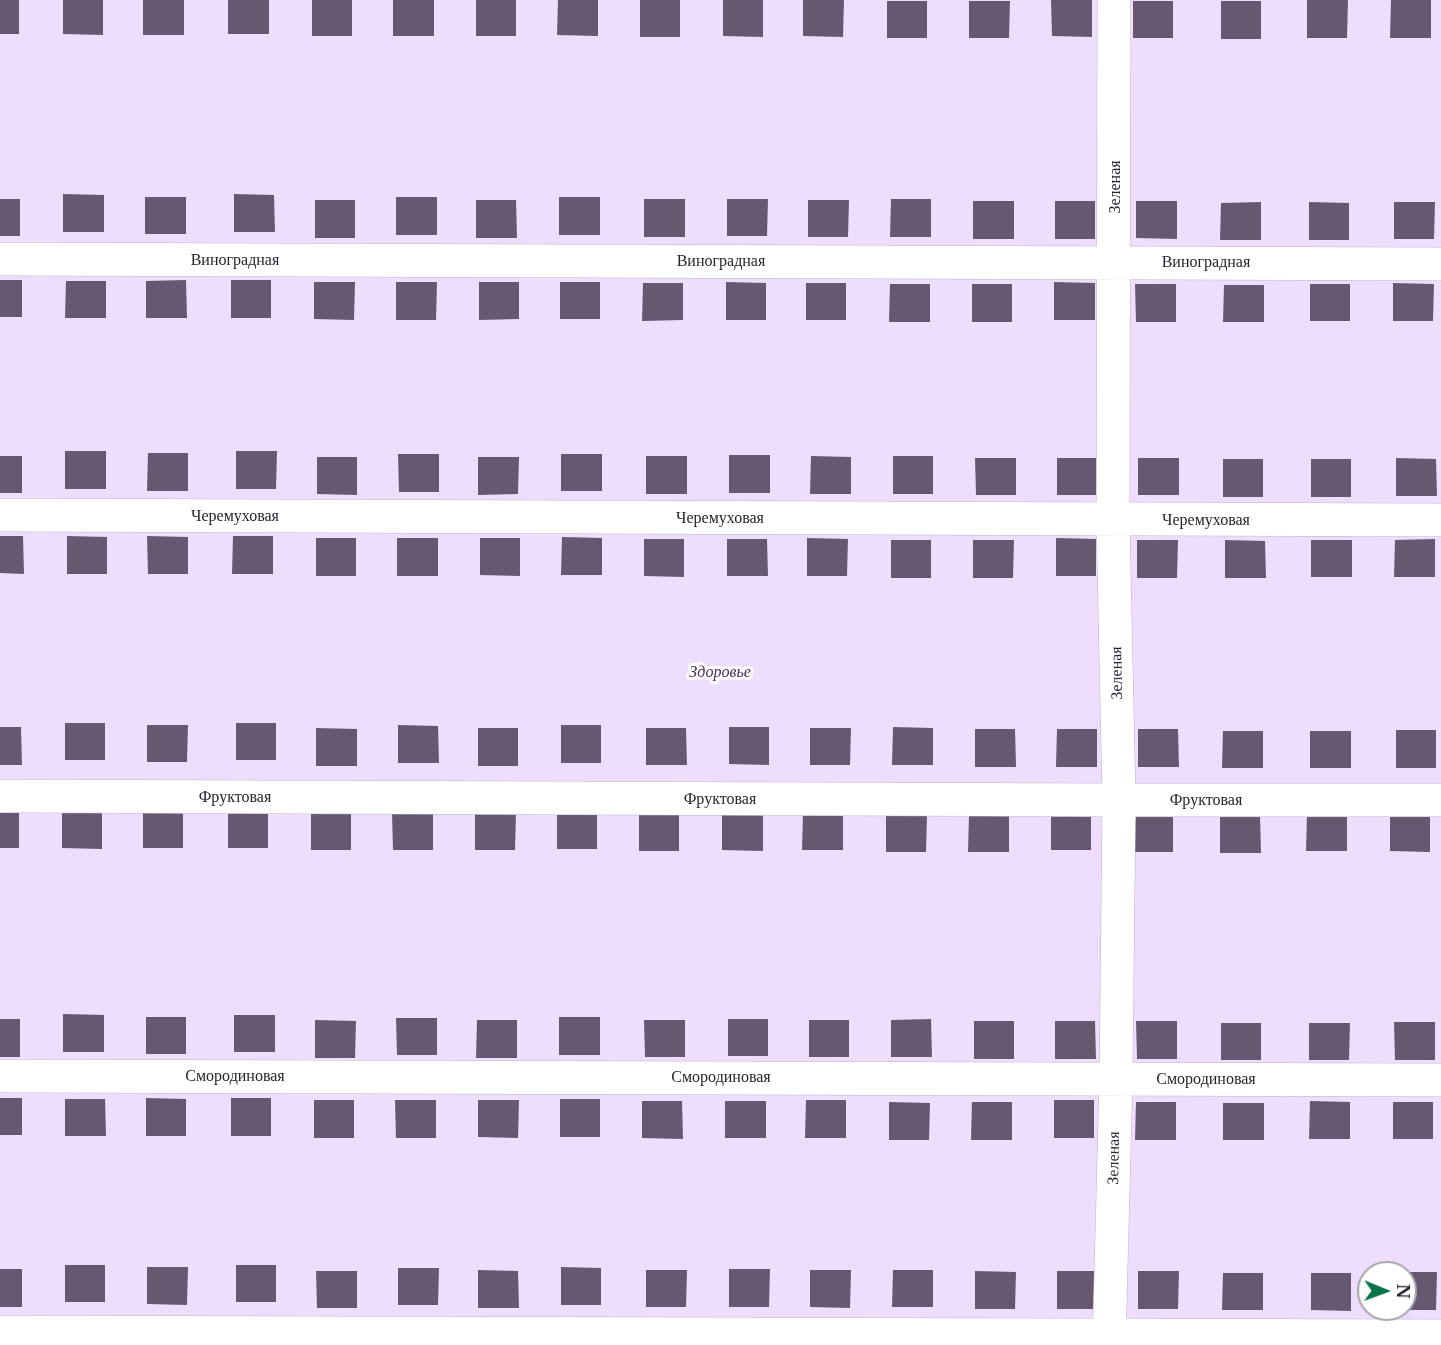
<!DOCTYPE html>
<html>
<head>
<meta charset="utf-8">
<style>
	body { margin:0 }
	#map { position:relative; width:1441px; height:1345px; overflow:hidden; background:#f8f1fe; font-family:"Libre Baskerville",serif }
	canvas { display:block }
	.north { position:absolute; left:1357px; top:1261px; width:60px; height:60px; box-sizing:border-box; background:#fff; border:2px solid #a9a7ab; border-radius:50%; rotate:91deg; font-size:16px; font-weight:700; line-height:24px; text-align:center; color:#29232e }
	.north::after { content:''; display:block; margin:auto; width:21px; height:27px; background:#0a734b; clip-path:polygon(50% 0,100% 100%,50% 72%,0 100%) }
</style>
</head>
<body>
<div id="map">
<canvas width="1441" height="1345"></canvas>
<div class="north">N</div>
</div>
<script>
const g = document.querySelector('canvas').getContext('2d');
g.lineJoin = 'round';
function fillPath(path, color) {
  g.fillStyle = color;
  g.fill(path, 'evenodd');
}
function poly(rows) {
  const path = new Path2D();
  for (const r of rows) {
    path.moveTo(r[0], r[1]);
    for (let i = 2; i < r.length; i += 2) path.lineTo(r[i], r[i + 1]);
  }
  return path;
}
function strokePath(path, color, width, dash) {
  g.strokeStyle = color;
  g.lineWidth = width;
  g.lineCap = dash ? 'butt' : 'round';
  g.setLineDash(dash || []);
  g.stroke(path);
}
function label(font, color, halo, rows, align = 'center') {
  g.font = font + ' "Libre Baskerville",serif';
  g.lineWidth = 6;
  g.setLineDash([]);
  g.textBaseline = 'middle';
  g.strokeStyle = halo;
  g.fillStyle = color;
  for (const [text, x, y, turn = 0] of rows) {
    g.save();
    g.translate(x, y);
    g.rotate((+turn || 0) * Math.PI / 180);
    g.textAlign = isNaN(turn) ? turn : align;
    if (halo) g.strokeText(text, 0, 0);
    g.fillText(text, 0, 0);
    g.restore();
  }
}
fillPath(poly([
	[0,0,1441,0,1441,1345,0,1345],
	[1369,1273,1405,1273,1405,1309,1369,1309]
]), '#eeddfc');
fillPath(poly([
	[0,0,19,0,19,34,0,34],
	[63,0,103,0,103,35,63,34],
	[143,0,184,0,184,35,143,35],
	[228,0,269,0,269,34,228,34],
	[312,0,352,0,352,36,312,36],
	[393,0,434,0,434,36,393,36],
	[476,0,516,0,516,36,476,36],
	[558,0,598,0,598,36,557,35],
	[640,0,680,0,680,37,640,37],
	[723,0,763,0,763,37,723,36],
	[803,0,844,0,843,37,803,36],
	[1051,0,1092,0,1092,37,1052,36],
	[1307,0,1348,0,1347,38,1307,38],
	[1391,0,1431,0,1431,38,1390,38],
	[887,1,927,1,927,38,887,38],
	[969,1,1010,1,1009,38,969,38],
	[1133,1,1173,1,1173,38,1133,38],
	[1221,1,1261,1,1261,39,1221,39],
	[63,194,104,195,104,232,63,232],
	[234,194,274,195,275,232,234,232],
	[145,197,186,197,186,234,145,234],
	[396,197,437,197,437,235,396,235],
	[559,197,600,197,600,235,559,235],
	[0,199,20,199,20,236,0,236],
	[644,199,685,199,685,237,644,237],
	[727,199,768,199,767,236,727,236],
	[891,199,931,199,931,237,890,237],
	[315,200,355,200,355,238,315,238],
	[476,200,516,200,517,238,476,238],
	[808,200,849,200,848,237,808,237],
	[973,201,1014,201,1014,239,973,239],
	[1055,201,1095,201,1095,239,1055,239],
	[1136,201,1177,201,1177,239,1136,238],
	[1261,202,1261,240,1220,240,1221,203],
	[1309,202,1349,203,1349,240,1309,240],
	[1394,202,1435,202,1434,239,1394,239],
	[0,280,22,280,22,317,0,317],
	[186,280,187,318,146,318,146,281],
	[231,280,271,280,271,318,231,318],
	[66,281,106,281,106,318,65,318],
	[314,282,355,282,354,320,314,319],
	[396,282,437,282,436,320,396,320],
	[479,282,519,282,519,319,479,320],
	[560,282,600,282,600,319,560,319],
	[726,282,766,283,766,320,726,320],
	[1054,282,1095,283,1095,320,1054,320],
	[643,283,683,283,683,320,642,321],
	[806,283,846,283,846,320,806,320],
	[1393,283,1434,284,1433,321,1393,321],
	[890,284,930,284,930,322,889,322],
	[972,284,1012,284,1012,322,972,322],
	[1135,284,1176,284,1176,322,1136,322],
	[1310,284,1350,284,1350,321,1310,321],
	[1224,285,1264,285,1264,322,1223,322],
	[65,451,106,451,106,489,65,489],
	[236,451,277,451,276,489,236,489],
	[148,453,188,453,188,491,147,491],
	[398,454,439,454,439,492,399,492],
	[561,454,602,454,602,491,561,491],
	[729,455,770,455,770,493,729,493],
	[0,456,22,456,22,493,0,493],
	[646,456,687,456,687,494,646,494],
	[811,456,851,457,851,494,810,494],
	[893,456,933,456,933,494,893,494],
	[317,457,357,457,357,495,317,494],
	[478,457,519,457,518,494,478,495],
	[975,458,1016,458,1016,495,976,495],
	[1057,458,1097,458,1097,495,1057,495],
	[1138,458,1179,458,1179,495,1138,495],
	[1396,458,1436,459,1437,496,1396,496],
	[1223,459,1263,459,1263,497,1223,497],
	[1311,459,1351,459,1351,497,1311,497],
	[0,536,23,536,24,574,0,573],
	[67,536,107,537,107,574,67,574],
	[147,536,188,537,188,574,148,574],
	[233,536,273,536,273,574,232,574],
	[562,537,602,538,602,575,561,575],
	[316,538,356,538,356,576,316,576],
	[397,538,438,538,438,576,397,576],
	[480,538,520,538,520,576,480,575],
	[807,538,848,539,847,576,807,576],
	[1056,538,1096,539,1096,576,1056,576],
	[644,539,684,539,684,577,644,576],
	[727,539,767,539,768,576,727,576],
	[1435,539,1435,577,1394,577,1395,540],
	[891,540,931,540,931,578,891,578],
	[973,540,1014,540,1013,578,973,578],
	[1137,540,1178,540,1177,578,1137,578],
	[1225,540,1265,541,1266,578,1225,578],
	[1311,540,1352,540,1352,577,1311,577],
	[65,723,105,723,105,760,65,760],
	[236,723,276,723,276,760,236,760],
	[147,725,188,725,187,762,147,762],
	[398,725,438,726,439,763,398,763],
	[561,725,601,725,601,763,561,763],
	[0,727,21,727,22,765,0,765],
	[729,727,769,727,769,765,729,764],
	[893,727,933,728,933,765,892,765],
	[316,728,357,729,357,766,316,766],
	[478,728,518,728,518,766,478,766],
	[646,728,686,728,687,765,646,765],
	[810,728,851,728,850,765,810,765],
	[975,729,1015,729,1016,767,975,767],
	[1057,729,1097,729,1097,767,1056,767],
	[1138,729,1178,729,1179,767,1138,767],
	[1396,730,1436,730,1436,768,1396,768],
	[1223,731,1263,731,1263,768,1222,768],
	[1310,731,1351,731,1351,768,1310,768],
	[0,810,19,810,19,848,0,848],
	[62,811,102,811,102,849,62,848],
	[143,811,183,811,183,848,143,848],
	[228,811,268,811,268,848,228,848],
	[311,812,351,812,351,850,311,850],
	[475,812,516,812,515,850,475,850],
	[557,812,597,812,597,849,557,849],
	[392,813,433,813,433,850,393,850],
	[639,813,679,813,679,851,639,851],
	[722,813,763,813,763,851,722,850],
	[803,813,843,813,843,850,802,850],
	[1051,813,1091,813,1091,850,1051,850],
	[1307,814,1347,814,1347,851,1306,851],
	[1390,814,1430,814,1430,852,1390,851],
	[886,815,927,815,926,852,886,852],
	[969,815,1009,815,1009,852,968,852],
	[1132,815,1173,815,1173,852,1132,852],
	[1220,815,1260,815,1261,853,1220,853],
	[63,1014,104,1015,104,1052,63,1052],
	[234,1015,275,1015,275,1052,234,1052],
	[146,1017,186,1017,186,1054,146,1054],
	[559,1017,600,1017,600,1055,559,1055],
	[396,1018,437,1018,437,1055,397,1055],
	[0,1019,20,1019,20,1057,0,1057],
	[728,1019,768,1019,768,1056,728,1056],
	[931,1019,932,1057,891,1057,891,1020],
	[315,1020,356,1021,355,1058,315,1058],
	[477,1020,517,1020,517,1058,476,1058],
	[644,1020,685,1020,685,1057,645,1057],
	[809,1020,849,1020,849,1057,809,1057],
	[974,1021,1014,1021,1014,1059,974,1059],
	[1055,1021,1095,1021,1096,1059,1055,1059],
	[1136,1021,1177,1021,1177,1059,1137,1059],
	[1394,1022,1435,1022,1435,1060,1395,1060],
	[1221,1023,1261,1023,1261,1060,1221,1060],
	[1309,1023,1350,1023,1349,1060,1309,1060],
	[0,1098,22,1098,22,1135,0,1135],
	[146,1098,186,1099,186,1136,146,1136],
	[231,1098,271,1098,271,1136,231,1136],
	[65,1099,105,1099,106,1136,65,1136],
	[560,1099,600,1099,600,1137,560,1137],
	[314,1100,354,1100,354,1138,314,1138],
	[395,1100,436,1100,436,1138,396,1138],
	[478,1100,519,1100,518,1138,478,1137],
	[806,1100,846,1100,846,1138,805,1138],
	[1054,1100,1094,1100,1094,1138,1054,1138],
	[642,1101,682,1101,683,1139,642,1138],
	[725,1101,766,1101,766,1138,725,1138],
	[1310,1101,1350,1102,1350,1139,1309,1139],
	[889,1102,930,1103,929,1140,889,1140],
	[972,1102,1012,1102,1012,1140,971,1140],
	[1136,1102,1176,1102,1176,1140,1135,1140],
	[1393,1102,1433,1102,1433,1139,1393,1139],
	[1223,1103,1264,1103,1264,1140,1223,1140],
	[65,1265,105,1265,105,1302,65,1302],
	[236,1265,276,1265,276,1302,236,1302],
	[147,1267,188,1267,187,1305,147,1304],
	[561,1267,601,1268,601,1305,561,1305],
	[398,1268,439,1268,438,1305,398,1305],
	[0,1269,22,1269,22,1307,0,1307],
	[729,1269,770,1269,769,1307,729,1307],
	[478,1270,518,1271,519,1308,478,1308],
	[646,1270,687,1270,686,1307,646,1307],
	[810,1270,851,1270,850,1308,810,1307],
	[893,1270,933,1270,933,1307,892,1307],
	[316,1271,357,1271,357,1308,317,1308],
	[975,1271,1016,1272,1015,1309,975,1309],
	[1057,1271,1097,1271,1097,1309,1057,1309],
	[1138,1271,1179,1271,1178,1309,1138,1309],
	[1405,1272,1437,1272,1436,1310,1405,1310],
	[1223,1273,1263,1273,1263,1310,1222,1310],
	[1311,1273,1351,1273,1351,1311,1311,1310]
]), '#675872');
const minor = poly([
	[0,259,1441,264],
	[0,515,1441,520],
	[0,796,1119,800,1441,800],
	[0,1076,1441,1080],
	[0,1332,1441,1336],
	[1109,1345,1116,1078,1119,800,1113,519,1114,0]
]);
strokePath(minor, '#bfafcc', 34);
strokePath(minor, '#fff', 33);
label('16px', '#29232e', '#fff', [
	["Зеленая",1115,187,-90],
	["Виноградная",235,260],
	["Виноградная",721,261],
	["Виноградная",1206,262],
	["Черемуховая",235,516],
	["Черемуховая",720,518],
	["Черемуховая",1206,520],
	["Зеленая",1117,673,-91],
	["Фруктовая",235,797],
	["Фруктовая",720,799],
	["Фруктовая",1206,800],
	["Смородиновая",235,1076],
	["Смородиновая",721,1077],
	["Смородиновая",1206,1079],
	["Зеленая",1114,1158,-89]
]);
label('italic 16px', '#492b5d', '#fff', [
	["Здоровье",720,672]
]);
</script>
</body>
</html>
